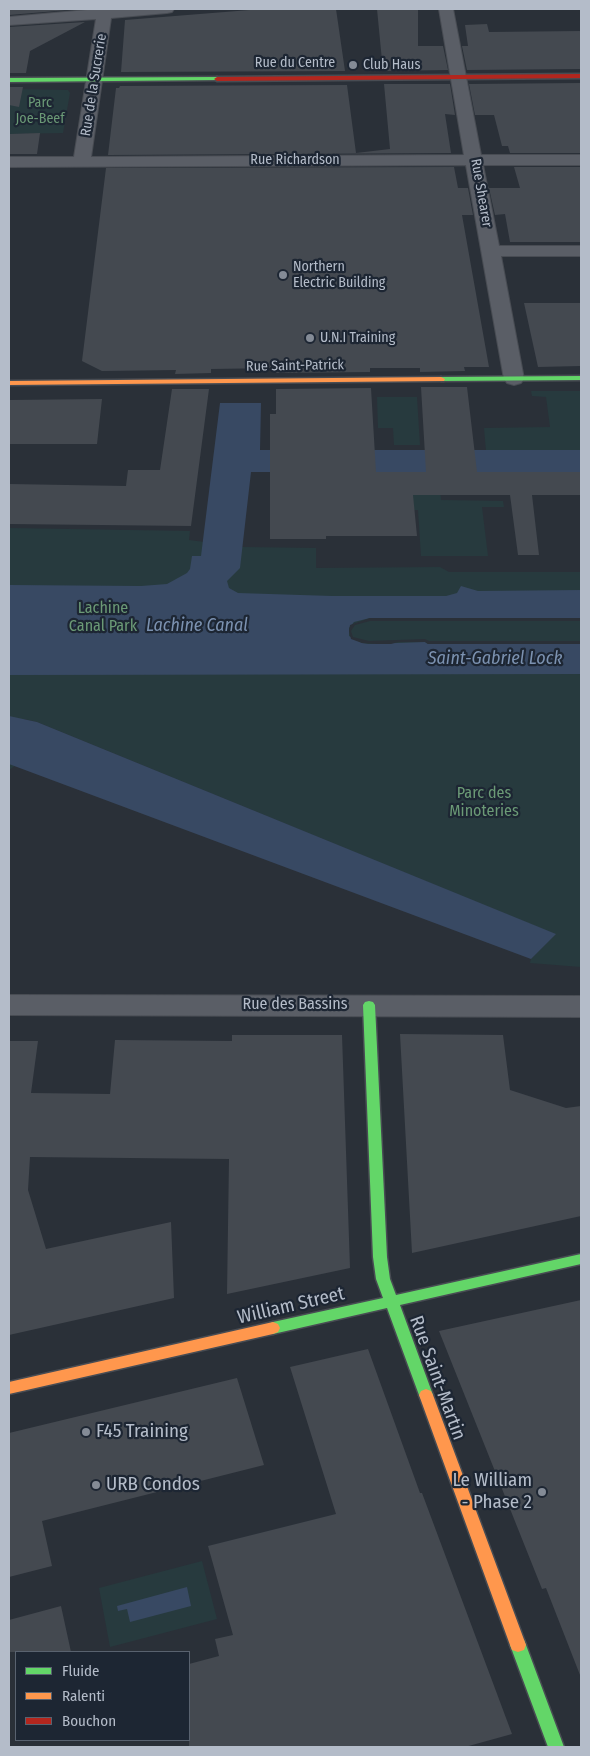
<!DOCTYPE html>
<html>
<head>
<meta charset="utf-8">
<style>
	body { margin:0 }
	#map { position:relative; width:590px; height:1756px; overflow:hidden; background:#2a3038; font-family:"Fira Sans Condensed",sans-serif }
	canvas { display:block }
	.frame { position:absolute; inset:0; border:10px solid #b4bcc9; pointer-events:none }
	.legend { position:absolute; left:15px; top:1651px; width:175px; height:90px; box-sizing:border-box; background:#1d2633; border:1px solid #59626f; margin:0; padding:6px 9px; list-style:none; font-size:15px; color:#b4bcc9 }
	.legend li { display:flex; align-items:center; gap:10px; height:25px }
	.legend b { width:25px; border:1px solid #59626f }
</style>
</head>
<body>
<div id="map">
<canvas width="590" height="1756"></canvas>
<div class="frame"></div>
<ul class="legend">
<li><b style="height:6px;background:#63d668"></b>Fluide</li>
<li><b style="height:6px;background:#ff974d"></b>Ralenti</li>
<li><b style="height:6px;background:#b3261e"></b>Bouchon</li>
</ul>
</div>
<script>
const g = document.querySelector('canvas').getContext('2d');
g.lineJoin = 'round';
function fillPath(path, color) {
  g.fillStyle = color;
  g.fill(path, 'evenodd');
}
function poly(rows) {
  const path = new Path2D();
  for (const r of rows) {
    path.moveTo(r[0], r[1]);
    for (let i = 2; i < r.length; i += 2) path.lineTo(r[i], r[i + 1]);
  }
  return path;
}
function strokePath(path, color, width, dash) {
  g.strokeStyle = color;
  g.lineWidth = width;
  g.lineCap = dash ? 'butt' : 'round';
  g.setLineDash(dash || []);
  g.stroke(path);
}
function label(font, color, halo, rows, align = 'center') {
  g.font = font + ' "Fira Sans Condensed",sans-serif';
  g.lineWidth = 4.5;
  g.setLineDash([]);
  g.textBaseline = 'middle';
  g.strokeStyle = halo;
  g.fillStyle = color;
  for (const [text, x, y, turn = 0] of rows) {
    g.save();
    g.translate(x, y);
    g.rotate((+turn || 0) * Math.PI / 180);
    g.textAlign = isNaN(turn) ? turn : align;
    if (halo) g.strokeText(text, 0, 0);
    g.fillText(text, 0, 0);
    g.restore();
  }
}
fillPath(poly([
	[9,89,68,90,70,93,63,133,9,134],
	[531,391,581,391,581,450,486,451,484,428,550,427,546,397,532,396],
	[377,397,417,397,420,445,394,445,393,428,378,428],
	[404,474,439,477,441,500,503,501,504,507,482,507,488,556,421,556,418,510,406,510],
	[9,528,190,531,189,540,244,547,316,548,316,568,440,567,449,572,581,572,581,967,530,963,531,959,555,934,37,722,24,719,15,766,9,770],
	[202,1561,217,1619,110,1647,99,1588]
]), '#273a3e');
fillPath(poly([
	[220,403,261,403,260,450,581,450,581,472,251,472,240,568,227,581,229,588,238,593,332,596,446,596,457,593,461,586,478,591,581,590,581,618,370,618,354,622,349,628,349,636,362,643,369,644,425,642,428,644,581,644,581,674,9,675,9,585,141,586,167,584,187,573,190,569,192,556,201,556],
	[9,716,37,722,556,934,531,959,9,764],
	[187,1587,191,1606,130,1622,127,1609,118,1611,117,1606]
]), '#384963');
fillPath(poly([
	[370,618,581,618,581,621,370,621,355,625,351,631,353,637,369,641,425,639,429,641,581,641,581,644,428,644,425,642,398,642,391,644,377,644,362,643,351,639,349,631,350,625]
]), '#2a3038');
fillPath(poly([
	[9,9,80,9,9,15],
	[262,9,336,9,345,71,121,72,125,20],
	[377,9,418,9,418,46,443,46,448,70,383,71],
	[85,22,30,51,26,73,9,73,9,27],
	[487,24,489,32,581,31,581,69,467,70,462,46,468,46,465,25],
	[581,83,581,153,510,153,508,146,502,146,494,115,475,115,469,84],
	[384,84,450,84,455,115,445,114,451,153,108,155,116,88,119,88,120,86,347,85,356,153,390,149],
	[9,87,23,87,19,107,9,105],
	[40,133,37,154,9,154,9,134],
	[454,167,458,188,468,188,473,215,462,215,489,367,464,367,465,371,420,372,420,368,370,368,370,372,276,373,276,368,211,369,211,373,175,374,176,370,102,371,82,361,106,168],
	[514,167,581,167,581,242,510,242,505,214,495,215,489,188,520,188],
	[524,303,581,303,581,366,538,367],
	[421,387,467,387,477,472,581,472,581,495,532,495,539,555,518,555,510,495,413,495,417,536,326,536,326,539,270,539,270,414,276,414,276,389,371,388,376,472,426,472],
	[172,389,209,389,191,526,9,524,9,484,126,486,128,470,160,470],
	[102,399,97,444,9,444,9,400],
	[400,1034,503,1035,510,1090,566,1108,581,1106,581,1216,412,1253],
	[232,1035,342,1035,350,1268,227,1294,229,1159,30,1157,28,1190,46,1249,171,1222,174,1298,9,1335,9,1041,38,1041,31,1093,110,1094,115,1040,232,1041],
	[581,1300,581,1674,580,1675,546,1588,542,1589,439,1331],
	[368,1349,420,1493,422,1493,512,1734,465,1747,189,1747,189,1664,219,1656,215,1639,233,1635,208,1546,336,1514,290,1367],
	[237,1378,264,1465,42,1521,52,1566,9,1577,9,1433],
	[61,1606,71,1652,9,1652,9,1620]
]), '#444950');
const street = poly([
	[98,9,174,9,172,12,167,13,111,18,91,157,464,155,439,9,453,9,481,155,581,155,581,165,483,165,499,246,581,246,581,256,501,256,524,379,521,383,514,385,507,383,504,379,466,165,9,167,9,157,74,157,96,19,9,25,9,17,98,9],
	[9,995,581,996,581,1017,9,1015,9,995]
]);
const fast = poly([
	[217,77,220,79,219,80,9,82,9,78,217,77],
	[581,376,581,380,441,381,437,379,441,377,581,376],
	[369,1001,373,1002,375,1005,387,1257,390,1279,396,1295,581,1254,581,1264,400,1305,433,1395,431,1399,426,1401,421,1399,419,1395,387,1308,273,1334,268,1332,266,1328,268,1324,273,1322,383,1298,376,1279,373,1257,363,1005,365,1002,369,1001],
	[518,1638,524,1640,526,1645,564,1747,548,1747,510,1645,512,1640,518,1638]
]);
const slow = poly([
	[441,377,445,379,444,381,9,385,9,381,441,377],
	[273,1322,278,1324,280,1328,278,1332,273,1334,9,1394,9,1382,273,1322],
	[426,1389,431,1391,433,1395,526,1645,524,1650,518,1652,512,1650,510,1645,419,1395,421,1391,426,1389]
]);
const jam = poly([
	[581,74,581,78,217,81,214,79,217,77,581,74]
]);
strokePath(street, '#484c53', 2);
strokePath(fast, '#484c53', 3);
strokePath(slow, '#484c53', 3);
strokePath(jam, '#484c53', 3);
fillPath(street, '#5a5e66');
fillPath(fast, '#63d668');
fillPath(slow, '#ff974d');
fillPath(jam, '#b3261e');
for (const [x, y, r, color] of [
	[353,65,5,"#848b96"],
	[283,275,5,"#848b96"],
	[310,338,5,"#848b96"],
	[86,1432,5,"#848b96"],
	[96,1485,5,"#848b96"],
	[542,1492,5,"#848b96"]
]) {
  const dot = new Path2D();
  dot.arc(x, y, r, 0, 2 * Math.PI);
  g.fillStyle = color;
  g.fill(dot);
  strokePath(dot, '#1d2633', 2);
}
label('14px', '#b4bcc9', '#1d2633', [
	["Rue du Centre",295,63],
	["Rue de la Sucrerie",94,85,-81],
	["Rue Richardson",295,160],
	["Rue Shearer",481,193,80],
	["Rue Saint-Patrick",295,366,-1]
]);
label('14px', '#b4bcc9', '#1d2633', [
	["Club Haus",363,65],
	["Northern",293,267],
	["Electric Building",293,283],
	["U.N.I Training",320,338]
], 'left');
label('14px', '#6b9a76', '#1d2633', [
	["Parc",40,103],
	["Joe-Beef",40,119]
]);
label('16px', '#6b9a76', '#1d2633', [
	["Lachine",103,609],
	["Canal Park",103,627],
	["Parc des",484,794],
	["Minoteries",484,812]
]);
label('16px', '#b4bcc9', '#1d2633', [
	["Rue des Bassins",295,1005]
]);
label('italic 18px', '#7c92b1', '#1d2633', [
	["Lachine Canal",197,626],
	["Saint-Gabriel Lock",495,659]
]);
label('19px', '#b4bcc9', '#1d2633', [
	["William Street",291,1306,-13],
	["Rue Saint-Martin",437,1378,70]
]);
label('19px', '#b4bcc9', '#1d2633', [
	["F45 Training",96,1432],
	["Le William",532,1481,"right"],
	["- Phase 2",532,1503,"right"],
	["URB Condos",106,1485]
], 'left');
</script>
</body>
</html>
